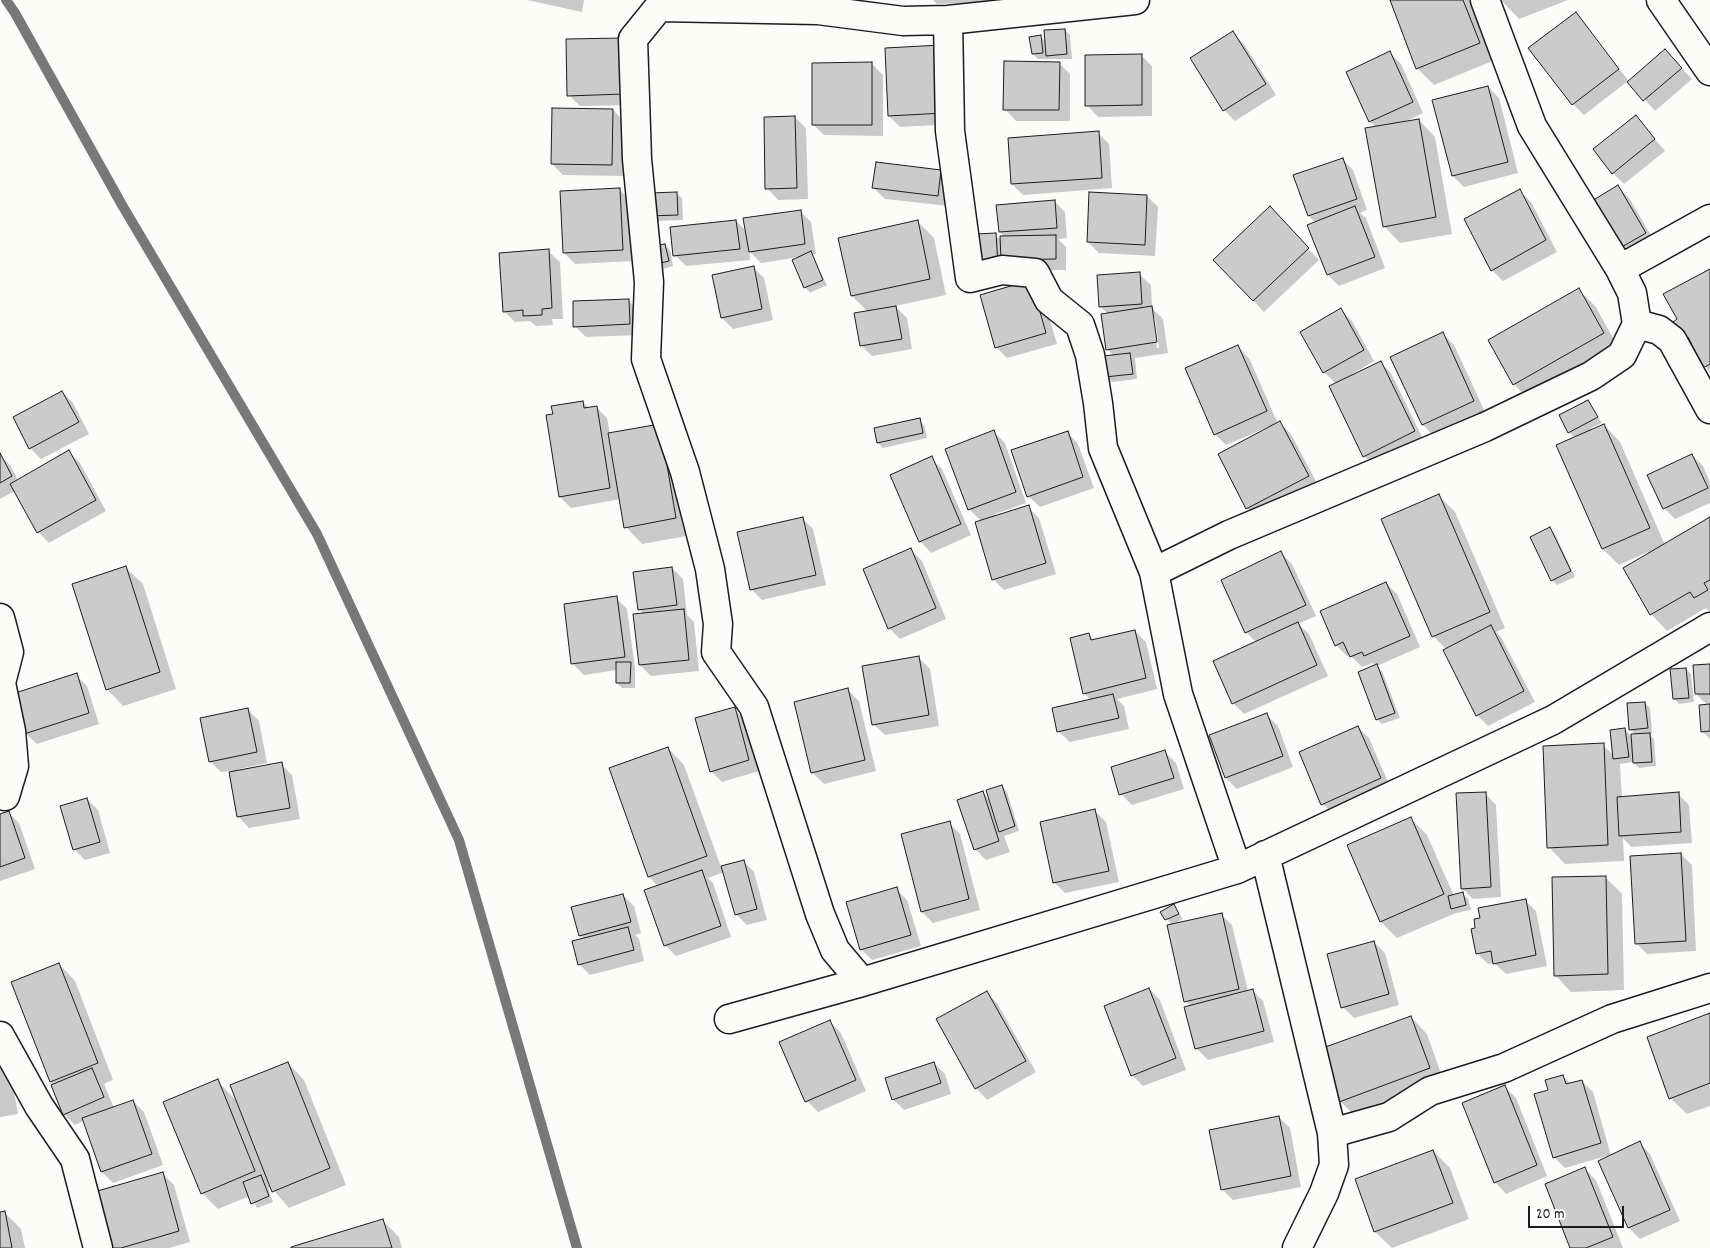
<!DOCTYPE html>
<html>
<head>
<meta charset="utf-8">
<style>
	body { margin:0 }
	#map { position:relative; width:1710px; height:1248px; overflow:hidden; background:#fdfcf7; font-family:Dekko,sans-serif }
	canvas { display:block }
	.scale { position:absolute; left:1528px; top:1206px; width:96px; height:22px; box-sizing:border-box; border:2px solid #1c1c1c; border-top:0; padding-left:6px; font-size:15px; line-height:18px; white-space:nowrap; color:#1c1c1c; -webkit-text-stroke:4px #fdfcf7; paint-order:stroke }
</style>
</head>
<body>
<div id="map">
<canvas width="1710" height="1248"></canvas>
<div class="scale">20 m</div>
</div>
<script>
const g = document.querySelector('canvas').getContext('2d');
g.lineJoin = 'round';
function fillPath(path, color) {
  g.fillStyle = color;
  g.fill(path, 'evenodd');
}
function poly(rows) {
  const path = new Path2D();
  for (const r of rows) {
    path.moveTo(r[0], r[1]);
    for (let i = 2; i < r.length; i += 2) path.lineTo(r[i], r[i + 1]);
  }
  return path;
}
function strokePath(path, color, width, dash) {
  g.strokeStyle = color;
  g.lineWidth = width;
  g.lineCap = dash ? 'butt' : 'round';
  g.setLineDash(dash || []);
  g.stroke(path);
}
fillPath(poly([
	[527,0,584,0,582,12],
	[933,0,1014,0,1014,1,937,4],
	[1391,0,1472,0,1495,60,1434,85,1417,68],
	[1501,0,1568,0,1519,19],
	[1575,14,1629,81,1665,50,1692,79,1655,111,1628,81,1584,115,1573,104],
	[1065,30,1070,35,1072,59,1038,59,1033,54,1040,36,1046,42],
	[1233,33,1244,44,1276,95,1235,121,1224,110],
	[567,40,635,105,580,106,569,95],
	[886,49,954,124,900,127,889,116],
	[1390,53,1401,64,1423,113,1404,122,1419,120,1435,137,1452,234,1400,243,1384,226,1376,127,1370,122,1348,72],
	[1141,55,1152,66,1152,116,1098,117,1087,105],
	[1059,63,1070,74,1070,121,1016,121,1005,109],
	[872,64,883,75,883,136,824,135,813,124],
	[1488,87,1499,98,1518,173,1464,187,1453,176],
	[613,110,624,121,623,176,563,175,552,164],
	[795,117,806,128,808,199,778,200,767,188],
	[1636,117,1665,151,1624,184,1613,173],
	[1098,133,1109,144,1112,188,1023,195,1012,184],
	[1342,159,1353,170,1367,210,1360,213,1366,218,1385,268,1339,286,1328,275,1309,226,1316,223,1309,216,1295,176],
	[941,171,952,182,949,206,885,199,874,188],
	[1618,187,1629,198,1656,244,1632,259,1621,248],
	[619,189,630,200,633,261,575,264,564,253],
	[1520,191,1531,202,1557,252,1503,281,1492,270],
	[676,193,682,198,683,220,656,221,650,216],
	[1147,196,1158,207,1155,256,1099,253,1088,242],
	[1054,201,1065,212,1067,238,1058,239,1066,247,1066,270,985,271,995,235,1002,241,1005,237,1000,232],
	[800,211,811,222,816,254,812,255,827,285,810,293,805,287,799,257,761,263,749,251,750,260,686,266,675,255,736,221,747,232],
	[1280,219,1319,260,1264,312,1215,260],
	[917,221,934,238,946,295,895,306,907,318,912,349,872,356,861,345,868,312,852,296,839,239],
	[665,245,670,250,673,266,663,269,657,263],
	[548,251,560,262,563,319,552,319,553,325,536,326,530,321,515,322,504,311],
	[753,267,764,278,773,320,733,329,722,318],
	[1710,270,1710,373,1697,352,1684,339],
	[1139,274,1151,285,1152,308,1163,319,1168,353,1135,358,1137,379,1112,382,1106,377,1114,356,1107,349,1108,314,1100,306],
	[1153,318,1155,318,1159,348,1157,348],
	[1579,290,1595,306,1620,350,1530,401,1514,384],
	[1042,293,1057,344,1007,358,996,347],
	[628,300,639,311,640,335,586,337,575,326],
	[1341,310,1352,321,1374,361,1352,374,1353,376,1380,362,1391,373,1425,443,1376,467,1364,456,1336,384,1324,372],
	[1443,334,1454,345,1485,412,1434,436,1423,425],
	[1238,347,1249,358,1278,424,1280,423,1291,434,1319,487,1258,519,1247,508,1268,427,1226,445,1215,434],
	[62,392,73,403,89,434,41,459,30,448],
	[1588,401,1602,423,1591,428,1592,430,1604,425,1620,442,1665,545,1710,519,1710,612,1706,608,1667,631,1651,614,1648,552,1619,565,1603,549,1575,438,1569,432],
	[583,402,589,408,596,407,607,418,610,434,660,425,692,535,642,544,626,527,621,499,571,508,560,497],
	[919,420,924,425,927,438,883,448,878,443],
	[994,432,1005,443,1026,503,995,514,996,516,1028,507,1039,518,1056,574,1004,590,993,579,981,521,969,509],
	[1067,432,1078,444,1094,488,1040,507,1028,496],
	[69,452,80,463,106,511,49,543,38,532,15,491,0,499,0,455,10,465,18,480],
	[1692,455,1703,466,1710,482,1710,503,1675,519,1664,508],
	[931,458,942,469,971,535,931,553,920,541,892,475],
	[1438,495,1455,512,1505,628,1496,632,1501,637,1535,702,1488,726,1477,715,1446,649,1433,636],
	[802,518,813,529,826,585,762,600,751,589],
	[1550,529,1555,534,1575,577,1557,585,1552,580],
	[911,550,922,561,946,619,900,639,889,628],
	[1281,553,1292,564,1316,616,1298,624,1309,634,1328,676,1244,714,1233,703,1215,661,1256,642,1246,632],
	[126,568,143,584,176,689,123,706,107,689],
	[672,568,683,579,687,615,694,622,699,671,651,676,640,665,645,615,639,609],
	[1386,583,1397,594,1420,647,1377,666,1382,671,1400,718,1382,724,1377,719,1376,666,1372,663,1362,667,1350,655,1347,656,1336,645],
	[616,598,627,609,635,668,635,688,622,688,617,683,617,670,584,675,573,664],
	[1135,631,1146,642,1157,689,1117,699,1124,706,1129,729,1070,742,1058,731,1091,700,1084,693,1089,635,1094,641],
	[919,658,930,669,939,726,885,735,873,724],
	[1710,666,1710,739,1702,731,1707,705,1696,694],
	[1686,669,1691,674,1694,702,1679,704,1674,699],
	[76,675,87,686,99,724,37,744,25,733],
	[848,690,859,701,876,771,824,784,812,772],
	[1645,703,1650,708,1652,733,1649,734,1654,739,1656,766,1639,768,1633,762,1620,764,1622,798,1678,794,1689,805,1692,843,1631,847,1623,838,1624,861,1565,864,1549,847,1603,745,1614,756,1624,729,1632,737,1636,735,1631,730],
	[734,709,745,720,759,771,722,782,711,771],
	[248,710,259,721,267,763,239,769,240,771,281,764,292,775,300,819,249,828,238,816,230,771,221,772,210,761],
	[1267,715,1278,726,1293,767,1237,789,1226,778],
	[1358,727,1369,738,1391,789,1334,815,1323,804],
	[668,748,684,765,721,867,743,861,754,872,767,920,747,925,736,914,724,872,708,878,713,883,731,937,676,956,665,945,659,887,649,877,611,769],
	[1165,752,1176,763,1184,789,1132,805,1121,794],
	[1002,786,1007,792,1019,831,1004,836,1010,852,986,860,975,849,983,793,990,801],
	[1485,793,1496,805,1501,897,1473,899,1462,888],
	[87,799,98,810,110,853,85,860,74,849],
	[1095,811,1106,822,1119,882,1065,893,1054,882],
	[8,812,19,823,35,869,0,881,0,815],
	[1410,818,1427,835,1454,896,1463,894,1468,899,1471,910,1456,913,1397,938,1381,922],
	[949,823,960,834,980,910,933,923,922,912],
	[1681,854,1692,865,1696,951,1647,954,1636,943],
	[1605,877,1622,894,1624,990,1571,992,1555,975],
	[896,889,907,900,921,946,872,960,861,949],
	[623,895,634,906,641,933,635,935,639,939,644,961,590,975,579,964,584,939,580,935],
	[1525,900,1536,911,1547,966,1506,974,1494,963,1488,964,1477,953],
	[1174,906,1183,919,1173,924,1221,914,1232,925,1248,991,1252,990,1263,1001,1274,1042,1208,1060,1197,1049,1186,1008,1191,1006,1186,1001,1172,925,1162,912],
	[1374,942,1385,953,1399,1005,1354,1018,1343,1007],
	[59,964,75,981,113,1080,104,1084,114,1108,133,1101,144,1112,163,1165,113,1183,102,1172,84,1121,75,1125,64,1114,12,983],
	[1149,989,1160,1000,1186,1070,1143,1086,1132,1075],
	[986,992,997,1003,1036,1072,987,1100,976,1088,938,1019],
	[1710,1015,1710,1106,1687,1114,1670,1098],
	[1411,1017,1427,1034,1445,1085,1356,1117,1340,1101],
	[830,1022,841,1033,866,1091,818,1112,807,1101],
	[0,1052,8,1060,18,1114,0,1117],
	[288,1063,304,1080,346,1185,289,1208,271,1187,268,1188,273,1202,257,1208,250,1196,218,1209,202,1193,217,1081,237,1101],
	[934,1063,945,1074,951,1094,904,1110,893,1099],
	[1563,1076,1571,1084,1582,1081,1593,1092,1611,1156,1639,1143,1650,1154,1680,1221,1640,1239,1629,1228,1600,1161,1610,1155,1565,1168,1554,1157,1550,1091],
	[1505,1087,1516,1098,1547,1176,1506,1194,1495,1182],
	[1279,1117,1290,1128,1301,1187,1233,1200,1222,1189],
	[1433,1151,1450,1168,1469,1219,1392,1248,1375,1232,1357,1180],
	[1585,1169,1596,1180,1623,1248,1572,1248],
	[163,1174,174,1185,190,1242,169,1248,111,1248],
	[4,1212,21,1229,25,1248,0,1248,0,1213],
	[382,1220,399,1237,402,1248,292,1248]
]), '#0003');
strokePath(poly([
	[6,0,15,13,122,205,317,534,459,840,577,1248]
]), '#797876', 10);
const building = poly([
	[1390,0,1463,0,1480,43,1416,69,1390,0],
	[1576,12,1619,69,1572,105,1528,48,1576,12],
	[1065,29,1067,54,1046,56,1044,30,1065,29],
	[1233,31,1266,84,1223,111,1190,58,1233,31],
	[1041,35,1043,53,1032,54,1029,37,1041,35],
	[623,38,624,94,567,96,566,39,623,38],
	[941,45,944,113,888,116,885,48,941,45],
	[1665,49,1682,68,1643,101,1627,82,1665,49],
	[1390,51,1413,102,1369,122,1346,72,1390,51],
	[1142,54,1142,105,1085,106,1085,55,1142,54],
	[1004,61,1060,62,1059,110,1003,110,1004,61],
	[872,62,872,125,812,125,812,63,872,62],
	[1488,86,1508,162,1452,176,1432,100,1488,86],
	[552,108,613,109,612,165,551,164,552,108],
	[1636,115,1655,139,1612,174,1593,149,1636,115],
	[795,116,797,188,765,189,764,117,795,116],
	[1419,119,1436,217,1383,227,1365,128,1419,119],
	[1099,131,1102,178,1011,184,1008,138,1099,131],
	[1343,158,1357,199,1308,216,1293,175,1343,158],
	[876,162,941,170,938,196,872,188,876,162],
	[1618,185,1646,233,1620,248,1592,201,1618,185],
	[620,188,623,250,563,253,560,191,620,188],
	[1520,189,1546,240,1491,271,1464,219,1520,189],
	[677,192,678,215,649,216,649,193,677,192],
	[1089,192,1147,195,1145,245,1087,242,1089,192],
	[1055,200,1057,228,999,232,996,205,1055,200],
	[1270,206,1309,248,1253,301,1213,260,1270,206],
	[1355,206,1375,257,1327,275,1307,225,1355,206],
	[801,210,805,244,749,252,743,218,801,210],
	[736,220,740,249,673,256,670,227,736,220],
	[918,220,930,279,851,296,838,238,918,220],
	[996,233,998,265,978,267,976,234,996,233],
	[1056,235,1056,259,1001,260,1000,236,1056,235],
	[665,244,669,261,656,264,653,246,665,244],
	[549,249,552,308,542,309,542,315,523,316,523,310,503,312,499,253,549,249],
	[811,251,823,280,804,288,792,260,811,251],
	[754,266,762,309,721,318,712,275,754,266],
	[1710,269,1710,364,1703,368,1688,337,1683,340,1673,322,1677,319,1663,294,1710,269],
	[1140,272,1142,304,1099,307,1097,275,1140,272],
	[1031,280,1046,333,995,348,980,295,1031,280],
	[1579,288,1604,333,1513,385,1488,340,1579,288],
	[629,299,630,324,573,327,573,301,629,299],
	[896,306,902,339,860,346,854,313,896,306],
	[1152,306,1157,342,1106,350,1101,314,1152,306],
	[1341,308,1364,350,1323,373,1300,332,1341,308],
	[1443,332,1474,401,1422,425,1390,357,1443,332],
	[1238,345,1267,411,1214,435,1185,368,1238,345],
	[1130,353,1133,374,1105,377,1103,356,1130,353],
	[1381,361,1415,431,1363,457,1329,386,1381,361],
	[62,391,79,422,29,449,13,417,62,391],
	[1588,400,1598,417,1568,433,1559,415,1588,400],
	[583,401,584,408,597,406,610,488,559,497,546,415,553,414,551,406,583,401],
	[920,418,923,433,877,443,874,428,920,418],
	[1280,421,1309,476,1246,509,1218,454,1280,421],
	[660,424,676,518,624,528,608,433,660,424],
	[1604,424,1650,528,1602,549,1556,445,1604,424],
	[994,430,1016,492,968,510,945,449,994,430],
	[1068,431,1083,477,1027,497,1011,450,1068,431],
	[69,450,96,500,37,533,10,484,69,450],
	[0,453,12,476,0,483,0,453],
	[1692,454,1708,488,1663,509,1647,475,1692,454],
	[932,456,961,524,919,542,890,475,932,456],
	[1439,494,1490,612,1432,637,1381,519,1439,494],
	[1029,505,1046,563,992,580,975,522,1029,505],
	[803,517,816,575,750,590,737,532,803,517],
	[1710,517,1710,580,1704,583,1708,590,1694,598,1690,592,1650,615,1623,568,1710,517],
	[1550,527,1571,571,1551,581,1530,537,1550,527],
	[911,548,936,608,888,629,863,569,911,548],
	[1281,551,1306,605,1245,633,1221,580,1281,551],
	[126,566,160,672,106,690,72,584,126,566],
	[672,567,677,605,638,610,633,572,672,567],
	[1386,582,1410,636,1364,656,1362,652,1350,657,1343,642,1335,646,1320,611,1386,582],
	[617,596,625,657,571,664,564,604,617,596],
	[684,609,689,660,639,665,633,614,684,609],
	[1298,622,1317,665,1232,704,1213,661,1298,622],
	[1491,625,1524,691,1476,716,1443,650,1491,625],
	[1135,630,1146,678,1083,694,1070,638,1089,633,1091,640,1135,630],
	[919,656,929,715,872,725,862,666,919,656],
	[616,662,631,662,630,683,616,683,616,662],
	[1377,664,1395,713,1376,720,1358,672,1377,664],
	[1710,664,1710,694,1695,694,1693,665,1710,664],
	[1686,668,1689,698,1673,699,1670,669,1686,668],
	[77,673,89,713,24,734,12,694,77,673],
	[848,688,865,760,811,773,794,702,848,688],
	[1113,694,1119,718,1057,732,1052,708,1113,694],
	[1645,702,1648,728,1629,730,1627,703,1645,702],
	[1710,704,1710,731,1701,732,1699,705,1710,704],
	[735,707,749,760,710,772,695,718,735,707],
	[248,708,257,752,209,762,200,718,248,708],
	[1267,713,1283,756,1225,778,1209,735,1267,713],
	[1358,726,1381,778,1321,805,1299,752,1358,726],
	[1625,728,1629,757,1613,759,1610,730,1625,728],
	[1650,733,1652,762,1633,763,1631,734,1650,733],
	[1604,743,1608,845,1547,848,1543,746,1604,743],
	[668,747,707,856,648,877,609,768,668,747],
	[1165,750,1174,778,1119,795,1111,767,1165,750],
	[282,762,290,808,237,817,229,772,282,762],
	[1002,785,1015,826,999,832,986,790,1002,785],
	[983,791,999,841,974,850,957,800,983,791],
	[1486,792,1491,887,1461,889,1456,793,1486,792],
	[1679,792,1681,832,1619,836,1617,797,1679,792],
	[87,798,100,842,73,850,60,806,87,798],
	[1095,809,1109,871,1053,883,1040,822,1095,809],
	[9,811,25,858,0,867,0,814,9,811],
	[1411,817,1444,894,1380,922,1347,845,1411,817],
	[950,821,969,899,921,912,901,834,950,821],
	[1681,853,1686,941,1635,944,1630,856,1681,853],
	[744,860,757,909,735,915,721,866,744,860],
	[702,870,721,926,664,946,644,890,702,870],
	[1606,876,1608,974,1554,976,1552,877,1606,876],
	[897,887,911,935,860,950,846,902,897,887],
	[1463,892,1466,905,1451,909,1448,896,1463,892],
	[623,894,631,922,579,936,571,907,623,894],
	[1526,899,1536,955,1493,964,1491,951,1476,954,1471,929,1475,928,1474,919,1480,918,1478,908,1526,899],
	[1174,904,1179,914,1165,920,1160,912,1174,904],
	[1222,913,1239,989,1184,1002,1167,925,1222,913],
	[628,927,634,950,578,965,572,941,628,927],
	[1374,941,1389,994,1341,1008,1327,954,1374,941],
	[59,963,98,1063,50,1082,11,982,59,963],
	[1149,988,1176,1058,1131,1076,1104,1006,1149,988],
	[1253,989,1264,1031,1195,1049,1184,1007,1253,989],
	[987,991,1026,1061,975,1089,936,1019,987,991],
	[1710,1013,1710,1083,1669,1099,1647,1037,1710,1013],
	[1411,1016,1430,1068,1339,1102,1320,1049,1411,1016],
	[830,1020,856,1080,805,1102,779,1042,830,1020],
	[288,1062,330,1168,272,1192,230,1085,288,1062],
	[934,1062,941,1083,892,1100,885,1078,934,1062],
	[92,1068,104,1097,63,1115,51,1085,92,1068],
	[1563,1075,1566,1084,1582,1080,1601,1143,1553,1158,1534,1094,1548,1090,1545,1080,1563,1075],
	[218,1079,255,1171,201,1194,163,1102,218,1079],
	[1505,1085,1537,1165,1494,1183,1462,1103,1505,1085],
	[133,1100,152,1154,101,1172,82,1118,133,1100],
	[1279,1116,1291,1176,1221,1190,1209,1130,1279,1116],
	[1640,1141,1670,1210,1628,1228,1598,1161,1640,1141],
	[1433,1150,1453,1203,1374,1232,1355,1179,1433,1150],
	[1585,1167,1613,1237,1586,1248,1570,1248,1545,1184,1585,1167],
	[163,1172,179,1231,121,1248,110,1248,94,1192,163,1172],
	[261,1175,269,1196,251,1204,243,1182,261,1175],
	[5,1211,12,1248,0,1248,0,1212,5,1211],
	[383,1219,392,1248,291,1248,291,1247,383,1219]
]);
fillPath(building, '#cccbc8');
strokePath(building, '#1c1c1c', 1);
const minor = poly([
	[1661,0,1710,71],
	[948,20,950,131,970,278,1002,270,1035,273,1049,300,1080,325,1090,355,1098,403,1103,448,1154,572,1178,694,1237,869],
	[1620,269,1710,219],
	[1637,324,1659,330,1672,340,1710,409],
	[1154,572,1229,535,1485,427,1591,376,1622,355,1637,324,1632,293,1620,269,1532,126,1485,0],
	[0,618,9,652,1,683,11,731,14,766,5,796,0,795],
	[1265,855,1332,1133,1334,1165,1324,1193,1297,1248],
	[862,982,835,950,820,914,754,707,716,652,718,624,710,569,685,472,646,359,649,282,637,159,633,39,659,7,818,10,903,21,948,20,1135,0],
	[729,1019,862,982,1237,869,1553,720,1710,627],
	[0,1036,39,1106,75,1159,98,1248],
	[1332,1133,1389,1117,1430,1091,1504,1068,1612,1019,1710,988]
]);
strokePath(minor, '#1c1c1c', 31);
strokePath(minor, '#fdfcf7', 28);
</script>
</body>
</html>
